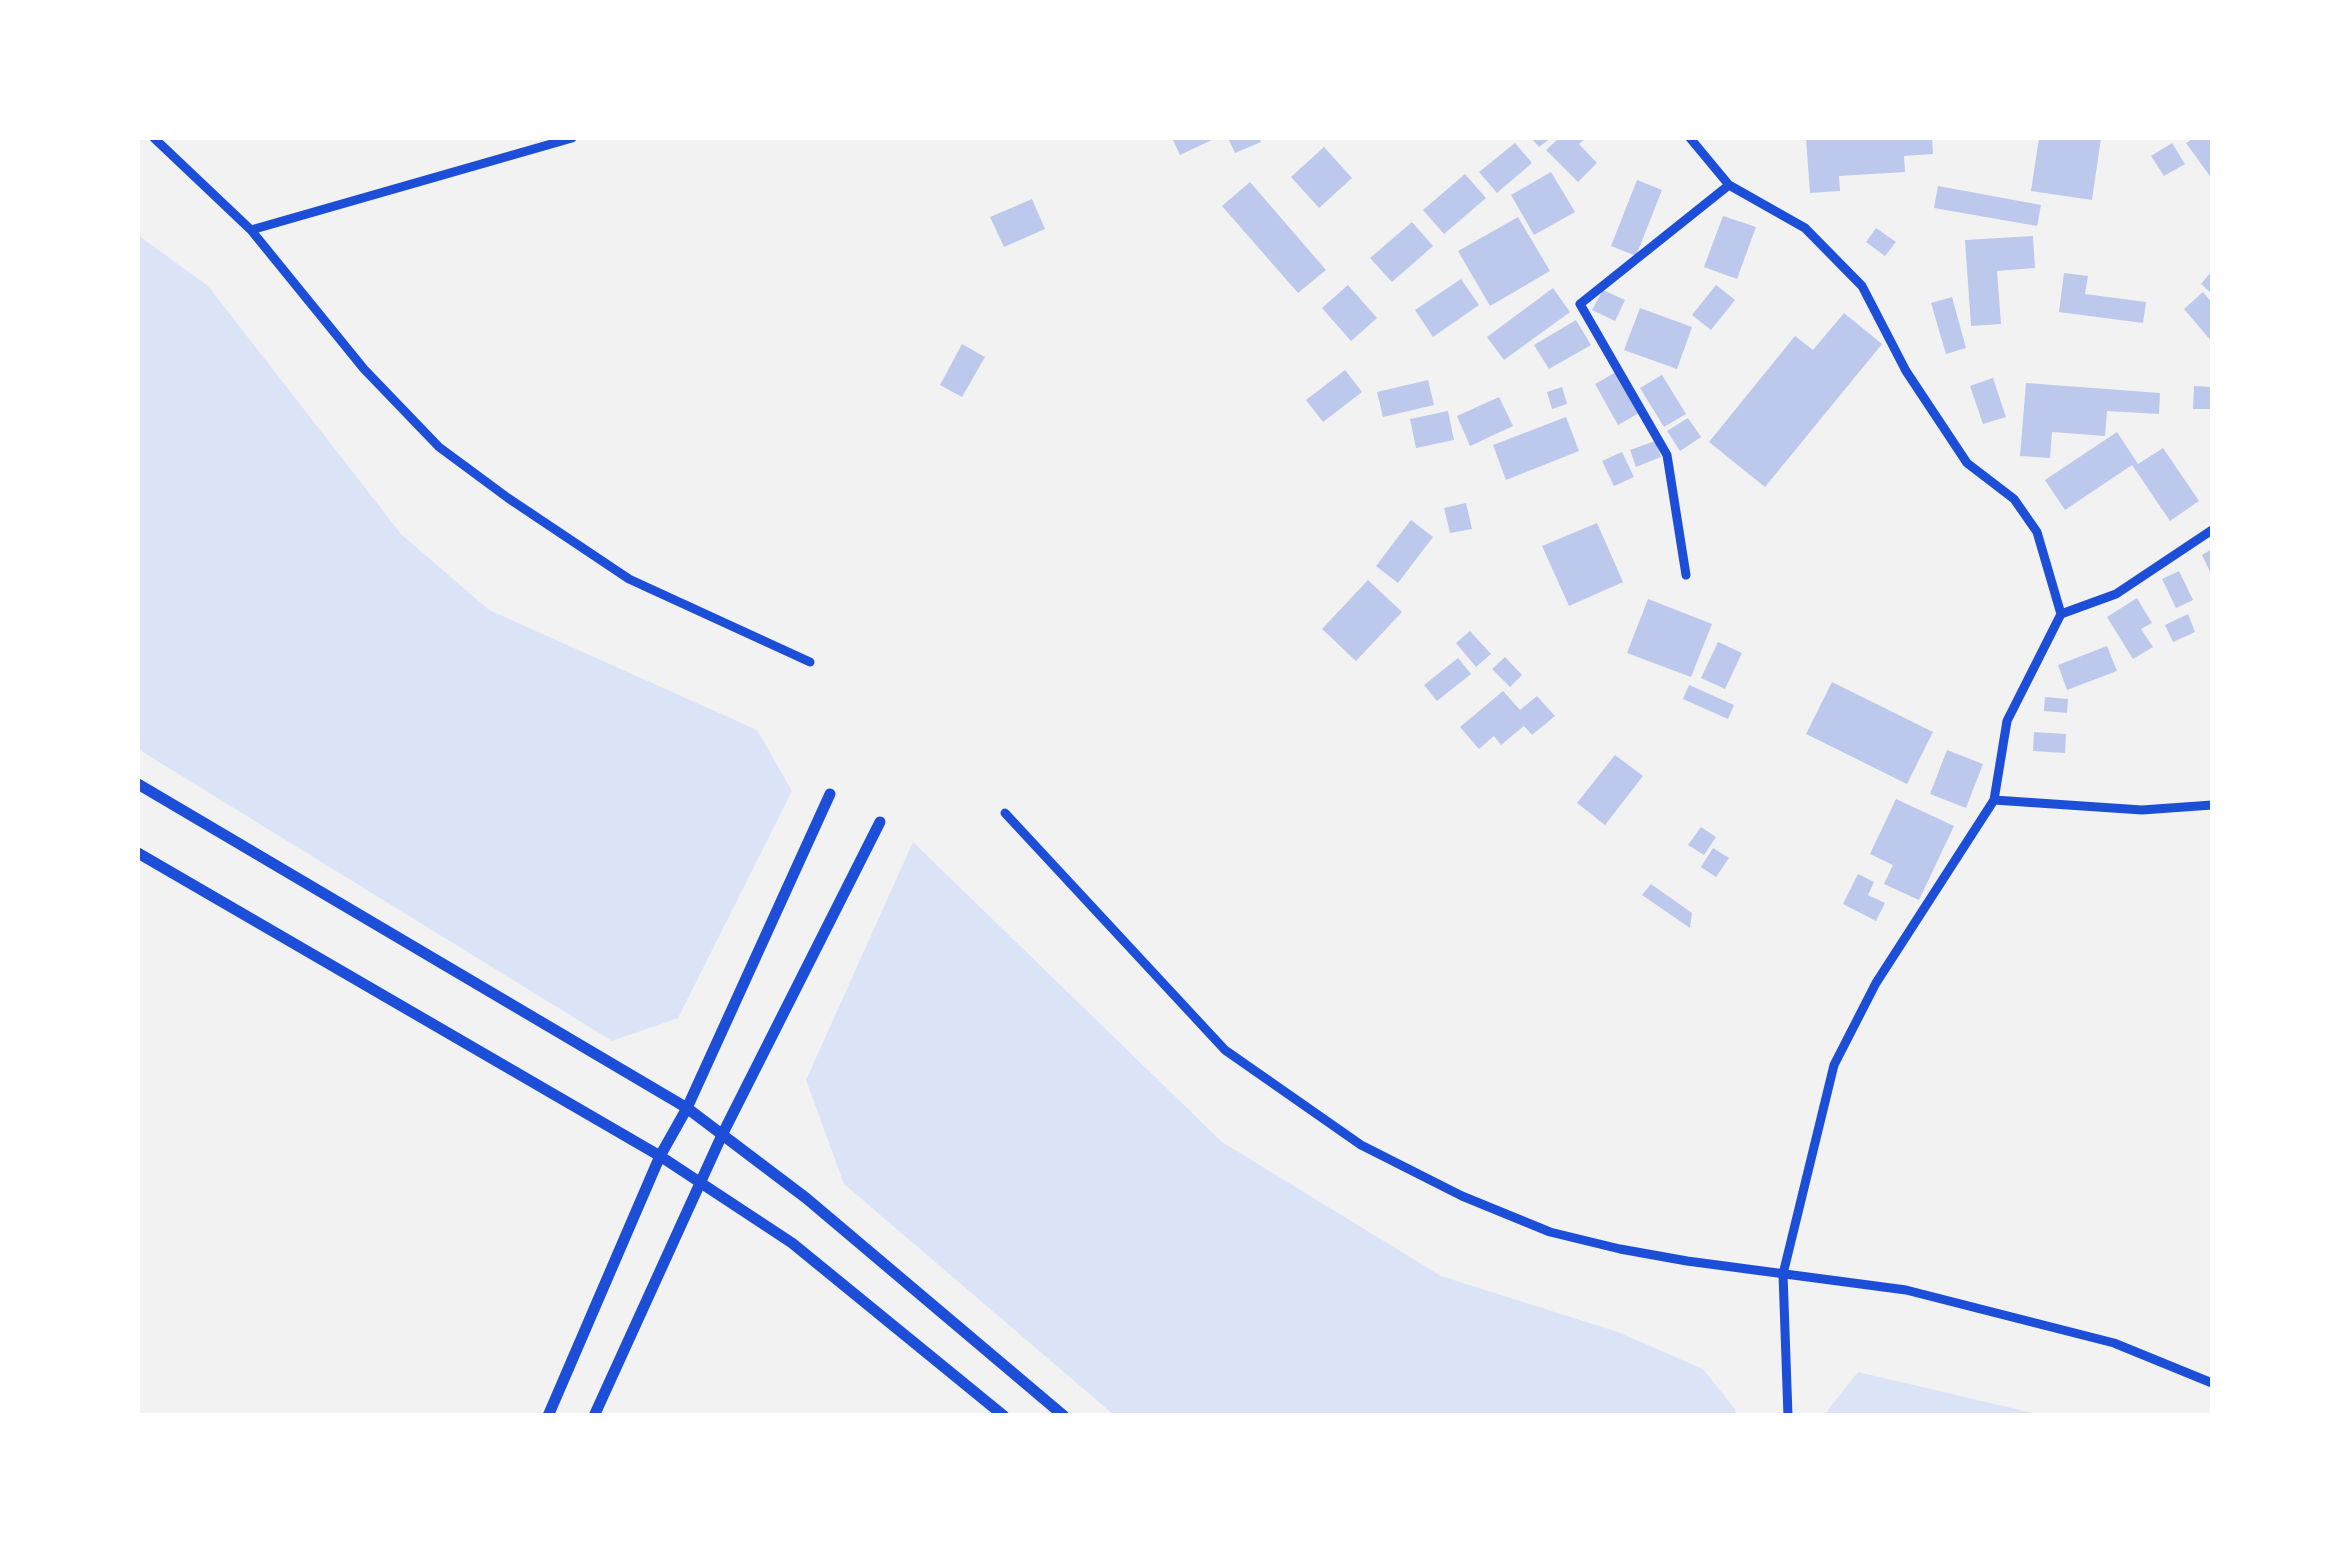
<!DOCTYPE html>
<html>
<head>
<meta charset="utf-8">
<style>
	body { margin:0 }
	#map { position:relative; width:2350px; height:1553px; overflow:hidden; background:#f2f2f2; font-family:"Golos Text",sans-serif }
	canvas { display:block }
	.frame { position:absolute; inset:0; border:140px solid #fff; pointer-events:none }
</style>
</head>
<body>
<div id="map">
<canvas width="2350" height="1553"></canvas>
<div class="frame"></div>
</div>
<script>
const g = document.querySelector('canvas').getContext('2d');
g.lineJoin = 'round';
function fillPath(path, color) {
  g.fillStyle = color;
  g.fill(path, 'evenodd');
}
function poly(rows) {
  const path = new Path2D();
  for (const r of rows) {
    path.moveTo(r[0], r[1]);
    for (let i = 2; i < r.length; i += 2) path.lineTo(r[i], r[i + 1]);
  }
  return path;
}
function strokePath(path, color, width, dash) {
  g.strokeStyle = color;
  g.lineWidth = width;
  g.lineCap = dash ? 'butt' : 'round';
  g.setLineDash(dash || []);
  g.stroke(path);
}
fillPath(poly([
	[138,235,208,286,401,534,489,610,757,730,792,791,678,1018,612,1041,138,749],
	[913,842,1222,1142,1441,1276,1618,1332,1703,1369,1735,1409,1736,1415,1114,1415,844,1184,806,1080],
	[1858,1372,2033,1413,2041,1415,1824,1415]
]), '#dbe4f7');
fillPath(poly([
	[1172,138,1216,138,1180,155],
	[1228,138,1259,138,1261,142,1235,153],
	[1531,138,1551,138,1539,147],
	[1559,138,1586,138,1579,144,1597,163,1578,182,1546,150],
	[1806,138,1932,138,1933,154,1904,156,1905,172,1839,176,1840,191,1810,193],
	[2039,138,2101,138,2092,200,2031,191],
	[2194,138,2212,138,2212,179,2186,143],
	[1515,143,1532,163,1497,193,1479,172],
	[2172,143,2185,164,2164,176,2151,156],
	[1324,147,1352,178,1319,208,1291,177],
	[1551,172,1575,212,1534,235,1511,195],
	[1465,174,1486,198,1444,234,1423,210],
	[1637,180,1662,190,1636,256,1611,246],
	[1250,182,1326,270,1298,293,1222,206],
	[1938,186,2041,205,2037,226,1934,208],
	[1032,199,1045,229,1004,247,990,217],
	[1723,216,1756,227,1737,279,1704,267],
	[1518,217,1550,271,1490,306,1458,251],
	[1412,222,1433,246,1392,282,1370,258],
	[1876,228,1896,242,1885,256,1866,242],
	[2033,236,2035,268,1997,271,2001,324,1971,326,1965,240],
	[2212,271,2212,294,2201,284],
	[2064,273,2088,276,2085,294,2146,302,2143,323,2059,312],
	[1461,279,1479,305,1433,337,1415,310],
	[1348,285,1377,318,1351,341,1322,308],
	[1716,285,1735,300,1711,330,1692,315],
	[1553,288,1570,312,1504,360,1487,337],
	[1603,290,1625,300,1615,321,1592,310],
	[2203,292,2212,303,2212,342,2184,309],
	[1952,297,1966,348,1946,354,1931,303],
	[1640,308,1692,327,1677,369,1624,350],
	[1844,313,1882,344,1765,487,1709,442,1795,336,1813,350],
	[1576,320,1591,345,1549,369,1534,345],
	[962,344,985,357,962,397,940,385],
	[1345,370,1362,392,1323,422,1306,400],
	[1616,372,1639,413,1618,425,1595,384],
	[1662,375,1686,414,1664,427,1640,388],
	[1993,378,2006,417,1983,424,1970,386],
	[1428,380,1434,405,1383,417,1377,392],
	[2026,383,2160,393,2159,414,2107,411,2105,436,2052,432,2050,458,2020,456],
	[2194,386,2212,387,2212,409,2193,409],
	[1562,387,1567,404,1552,409,1547,392],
	[1499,397,1513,426,1470,446,1457,416],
	[1448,411,1454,440,1416,448,1410,419],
	[1566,417,1579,451,1506,480,1493,445],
	[1688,418,1701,437,1680,451,1667,431],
	[2117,432,2138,464,2163,448,2199,501,2170,521,2132,465,2065,510,2045,480],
	[1655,441,1661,457,1636,467,1630,450],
	[1622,452,1634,477,1614,486,1602,461],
	[1466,503,1472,529,1450,533,1444,508],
	[1411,520,1433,537,1398,583,1376,566],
	[1597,523,1623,582,1569,606,1542,546],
	[2212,549,2212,576,2202,555],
	[2179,571,2193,600,2176,608,2162,579],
	[1368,580,1402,612,1356,661,1322,629],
	[2137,598,2152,623,2141,629,2153,647,2133,659,2107,617],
	[1648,599,1712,624,1691,677,1627,653],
	[2188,614,2195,632,2173,642,2165,625],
	[1470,631,1491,654,1476,667,1456,643],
	[1718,642,1742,653,1725,689,1701,678],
	[2107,646,2117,671,2067,690,2058,665],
	[1505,657,1522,675,1510,687,1492,669],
	[1458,658,1471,674,1437,701,1424,685],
	[1832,682,1933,732,1907,784,1806,734],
	[1689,685,1734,705,1728,719,1683,699],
	[1503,691,1520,710,1537,696,1555,716,1532,735,1524,726,1501,745,1494,736,1479,749,1460,727],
	[2045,697,2068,699,2067,713,2044,711],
	[2034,732,2066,734,2065,753,2033,751],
	[1947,750,1983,764,1966,808,1930,794],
	[1615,755,1643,776,1605,825,1577,803],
	[1896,799,1954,826,1919,900,1884,884,1893,865,1870,854],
	[1701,827,1716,837,1704,855,1688,845],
	[1713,848,1729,858,1716,877,1701,867],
	[1858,874,1874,882,1868,895,1885,903,1876,921,1843,904],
	[1651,884,1692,913,1690,928,1642,895]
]), '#bdc9ec');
strokePath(poly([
	[154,138,251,230,364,369,439,447,508,498,629,579,810,662],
	[1690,138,1729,185,1805,228,1862,286,1906,371,1967,463,2014,499,2037,532,2061,614],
	[251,230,572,138],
	[1686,575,1667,455,1580,304,1729,185],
	[2061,614,2116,594,2212,530],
	[1994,800,2142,810,2212,805],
	[1005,813,1225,1050,1361,1145,1462,1196,1550,1232,1620,1249,1687,1261,1906,1290,2114,1343,2212,1383],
	[1788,1416,1783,1274,1834,1065,1876,983,1994,800,2007,721,2061,614]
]), '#1d4ed8', 9);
strokePath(poly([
	[138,784,687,1108,806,1198,1064,1416],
	[138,853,660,1156,792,1243,1004,1416],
	[548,1416,660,1156,687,1108,830,794],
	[594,1416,722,1135,880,822]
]), '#1d4ed8', 11);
</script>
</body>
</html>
